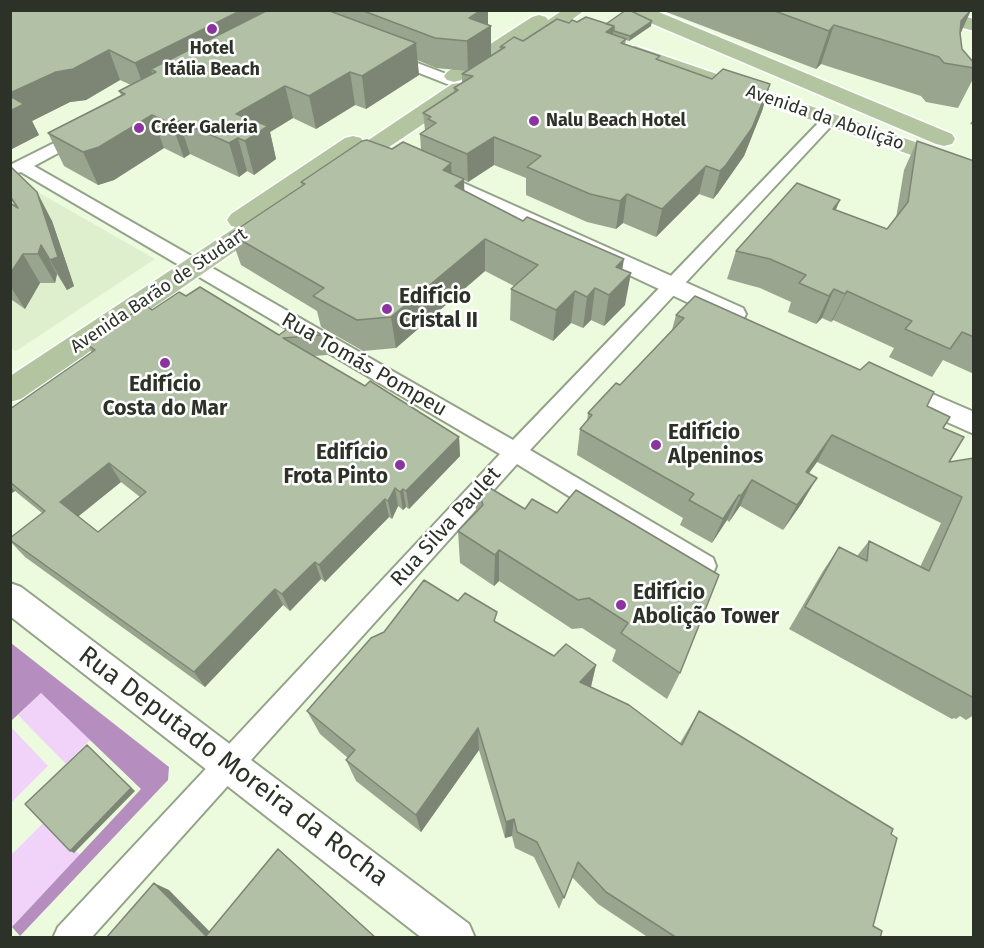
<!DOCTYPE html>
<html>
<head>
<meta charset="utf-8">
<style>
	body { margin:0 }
	#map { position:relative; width:984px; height:948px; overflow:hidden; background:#ecfade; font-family:"Fira Sans",sans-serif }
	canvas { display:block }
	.frame { position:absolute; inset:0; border:12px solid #2c3227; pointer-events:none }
</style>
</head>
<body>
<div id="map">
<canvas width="984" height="948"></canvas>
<div class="frame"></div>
</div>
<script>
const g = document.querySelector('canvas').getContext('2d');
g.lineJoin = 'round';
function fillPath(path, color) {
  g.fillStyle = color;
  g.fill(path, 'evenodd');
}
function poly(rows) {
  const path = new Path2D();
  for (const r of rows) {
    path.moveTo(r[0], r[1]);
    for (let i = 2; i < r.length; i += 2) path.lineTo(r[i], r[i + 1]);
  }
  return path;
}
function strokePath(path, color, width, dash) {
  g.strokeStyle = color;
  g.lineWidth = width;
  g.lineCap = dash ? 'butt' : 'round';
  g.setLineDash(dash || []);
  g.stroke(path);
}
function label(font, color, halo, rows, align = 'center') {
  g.font = font + ' "Fira Sans",sans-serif';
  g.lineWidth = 5;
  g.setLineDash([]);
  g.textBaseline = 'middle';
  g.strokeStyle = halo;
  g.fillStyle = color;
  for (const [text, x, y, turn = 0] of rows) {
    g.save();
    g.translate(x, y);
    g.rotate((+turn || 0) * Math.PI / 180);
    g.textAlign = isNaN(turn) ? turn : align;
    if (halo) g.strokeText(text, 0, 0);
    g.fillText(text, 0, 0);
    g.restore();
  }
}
fillPath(poly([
	[22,183,155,259,16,351,11,348,11,189]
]), '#ddefcd');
fillPath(poly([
	[41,693,90,740,66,764,18,715],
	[11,727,48,766,11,803],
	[46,820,80,855,12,927,10,856]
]), '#f1d3f9');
fillPath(poly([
	[11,643,169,767,168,780,20,936,12,927,141,789,41,693,11,721]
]), '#b58ebf');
const minor = poly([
	[391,53,470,83,472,86,465,90,460,89,386,60,384,57,391,53],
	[828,116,833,118,836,121,833,124,530,450,713,558,716,566,713,574,704,577,695,574,517,464,91,938,53,938,58,927,500,454,21,172,10,175,10,165,76,132,86,132,89,135,86,138,34,166,513,440,823,118,828,116]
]);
const tertiary = poly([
	[430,168,743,308,746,314,743,320,734,322,725,320,423,178,420,174,423,170,430,168],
	[893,377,974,412,974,434,884,394,880,387,884,380,893,377],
	[10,583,21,587,469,924,475,938,422,938,10,616,10,583]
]);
const primary = poly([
	[563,10,585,10,532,49,525,51,518,49,515,45,461,80,454,82,447,80,444,76,447,72,532,17,539,15,546,17,548,20,563,10],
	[627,10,654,10,952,134,955,139,952,144,944,146,936,144,629,14,627,10],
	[910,10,942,10,974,19,974,31,912,14,910,10],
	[635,46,974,162,974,177,628,56,625,52,628,48,635,46],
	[460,83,468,84,471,89,468,94,349,174,341,176,333,174,330,170,273,209,279,211,283,216,279,221,21,399,10,402,10,376,236,227,231,226,227,220,231,214,345,138,353,136,361,138,364,143,452,84,460,83]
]);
strokePath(minor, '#94a288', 4);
strokePath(tertiary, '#94a288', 4);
strokePath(primary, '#fff', 3);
fillPath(minor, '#fff');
fillPath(tertiary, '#fff');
fillPath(primary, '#b3c5a0');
fillPath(poly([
	[10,10,488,10,488,25,491,26,491,56,500,50,500,47,523,41,569,23,577,22,651,26,629,41,626,40,625,44,659,60,712,79,770,84,762,111,744,156,718,193,713,199,699,194,656,237,623,223,616,229,587,222,526,195,526,178,494,165,468,182,464,180,464,190,523,221,623,270,625,305,604,326,591,320,583,328,571,323,553,341,510,320,511,289,514,286,485,271,396,348,363,351,321,327,317,311,241,265,230,234,302,186,301,182,392,149,421,150,420,134,425,130,423,113,454,93,454,88,462,83,462,74,467,71,436,68,417,60,419,75,366,109,355,105,316,129,293,118,270,132,276,159,254,175,247,171,239,177,190,154,184,158,164,148,114,180,98,185,64,166,48,133,121,95,119,91,131,85,120,80,86,100,70,102,32,121,39,135,10,150],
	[661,10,971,10,960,34,962,49,974,63,974,77,958,108,926,102,921,96,821,64,816,69],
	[974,118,974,125,970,124],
	[917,141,974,161,974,374,943,360,932,377,889,357,894,348,833,320,831,322,822,318,816,324,788,312,791,302,760,288,727,279,736,251,836,210,887,229,896,218,904,170],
	[10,166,52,221,74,286,67,290,57,274,55,283,40,283,25,309,12,300,10,301,10,203,16,207,10,198],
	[186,296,279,335,322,335,327,355,314,356,365,386,459,437,460,456,409,509,406,507,403,510,398,506,392,519,389,517,325,582,321,579,290,611,283,605,205,687,25,557,10,541,42,513,15,491,10,494,10,409,92,353,87,344,152,310],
	[121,482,140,497,98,532,78,516],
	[676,315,927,406,943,428,949,462,974,458,974,715,966,720,960,716,956,719,954,718,952,719,789,629,823,571,839,547,857,556,869,541,920,567,941,523,817,462,809,473,802,503,783,530,740,506,729,522,727,520,712,543,680,525,683,518,577,455,580,429,587,422,588,413,620,385,672,330],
	[475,479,680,673,667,699,612,661,616,650,582,628,572,629,499,581,494,586,460,563,458,531,476,512],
	[458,601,554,656,596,665,591,687,680,743,699,711,891,834,873,926,880,938,649,938,598,904,572,877,559,909,534,857,515,848,512,836,505,838,479,750,421,832,356,781,346,760,348,758,320,734,307,711]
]), '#99a58e');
fillPath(poly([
	[242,10,276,10,151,69,157,87,146,93,135,63],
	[478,10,488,10,488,28,491,26,491,56,468,71,467,41,469,18],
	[971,10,954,48,961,21],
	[652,21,651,26,629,41,630,36],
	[834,25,821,64,816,69,829,31],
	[614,26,611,53,606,32],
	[416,43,419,75,366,109,362,76],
	[109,50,120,80,86,100,70,102,32,121,39,135,10,150,10,93,56,72],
	[350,72,355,105,316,129,309,96],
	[770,84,762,111,744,156,718,193,713,199,720,171],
	[285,86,293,118,270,132,276,159,254,175,245,141,236,114],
	[152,115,164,148,114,180,98,185,83,152],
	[179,121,190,154,184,158,172,124],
	[494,137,494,165,468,182,467,154],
	[238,138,247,171,239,177,229,143],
	[451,163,453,195,443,170],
	[706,166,699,194,656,237,662,209],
	[464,179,465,211,455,186],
	[37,192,52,221,74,286,67,290,50,260],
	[627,194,623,223,616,229,620,201],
	[840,200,828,228,833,209],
	[485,239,485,271,396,348,391,317],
	[41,245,57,274,55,283,38,254],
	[23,254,40,283,25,309,10,286,10,274],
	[624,259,620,284,631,273,625,305,604,326,609,295,616,267],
	[595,288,591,320,583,328,587,297],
	[834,289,822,318,816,324,829,296],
	[575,291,571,323,553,341,556,310],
	[847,291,833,320,831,322,845,294],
	[832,435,817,462,792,497,806,472],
	[459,437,460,456,409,509,406,491],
	[109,463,121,482,74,520,60,502],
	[817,478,802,503,783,530,797,505],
	[752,480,740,506,729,522,741,496],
	[10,486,15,491,10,494],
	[395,488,398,506,392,519,388,501],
	[403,489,406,507,403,510,400,492],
	[739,495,727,520,712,543,723,519],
	[385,499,389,517,325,582,319,565],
	[499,550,499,581,494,586,495,555],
	[315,562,321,579,290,611,282,594],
	[275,589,283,605,205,687,194,672],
	[596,665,590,690,580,682],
	[478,728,479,750,421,832,416,815],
	[87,745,135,791,74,853,70,851],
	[514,819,512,836,505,838,506,822],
	[154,883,169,890,216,938,206,936]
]), '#7d8674');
const building = poly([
	[10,10,242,10,135,63,109,50,73,69,56,72,10,93,10,10],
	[268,10,327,10,416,43,362,76,350,72,309,96,285,86,236,114,268,126,245,141,238,138,229,143,179,121,172,124,152,115,99,147,83,152,48,133,125,94,119,91,156,72,151,69,268,10],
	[361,10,481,10,469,18,491,26,467,41,435,38,361,10],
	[626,10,629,10,652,21,630,36,614,31,614,26,606,24,626,10],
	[772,10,971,10,961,21,960,33,962,49,974,63,974,68,944,63,939,57,834,25,829,31,772,10],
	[586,17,614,26,606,32,626,39,621,43,660,56,656,59,712,79,723,69,770,84,752,128,726,165,720,171,706,166,662,209,627,194,620,201,590,194,527,167,541,156,494,137,467,154,420,134,436,123,428,119,431,117,423,113,458,90,454,88,473,76,462,74,505,47,500,47,514,37,523,41,557,19,569,23,572,20,577,22,586,17],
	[10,96,24,104,10,111,10,96],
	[367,140,392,149,403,142,451,163,443,170,464,179,455,186,523,221,527,217,624,259,616,267,631,273,609,295,595,288,587,297,575,291,556,310,511,289,538,265,485,239,391,317,357,320,313,296,324,288,230,234,305,184,301,182,362,141,367,140],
	[917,141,974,161,974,337,962,332,950,349,905,329,912,321,847,291,845,294,834,289,829,296,799,283,806,275,770,259,736,251,797,183,840,200,833,209,887,229,908,202,917,141],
	[10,166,37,192,58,257,50,260,41,245,38,254,23,254,10,274,10,203,18,208,10,196,10,166],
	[200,287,279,335,298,321,322,335,283,338,365,386,370,381,459,437,406,491,403,489,400,492,395,488,388,501,385,499,319,565,315,562,282,594,275,589,194,672,10,540,10,538,45,511,10,482,10,409,95,350,87,344,145,305,152,310,179,292,186,296,200,287],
	[109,463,146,492,98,532,60,502,109,463],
	[695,296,860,370,869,362,934,392,927,406,950,417,943,428,964,437,949,462,974,458,974,698,805,607,839,547,867,561,869,541,929,571,962,497,832,435,806,472,817,478,797,505,752,480,741,496,739,495,723,519,689,500,694,494,580,429,592,415,588,413,616,383,620,385,684,318,676,315,695,296],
	[475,479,525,509,532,499,557,513,576,490,719,575,680,673,621,633,628,623,589,598,578,600,499,550,495,555,458,531,483,505,475,479],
	[424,580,458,601,465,593,497,612,494,621,554,656,566,644,596,665,580,682,629,705,682,745,699,711,893,829,891,834,897,838,873,926,882,931,880,938,677,938,606,892,578,862,564,898,537,842,517,832,514,819,506,822,478,728,416,815,346,760,355,750,307,711,371,638,384,632,424,580],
	[87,745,131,788,70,851,25,804,87,745],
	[278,849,376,938,106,938,154,883,206,936,278,849]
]);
fillPath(building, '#b2c0a5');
strokePath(building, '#7d8674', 1.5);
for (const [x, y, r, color] of [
	[212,29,6,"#8b34a0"],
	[534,121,6,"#8b34a0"],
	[139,128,6,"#8b34a0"],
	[387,309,6,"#8b34a0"],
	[165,363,6,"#8b34a0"],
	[656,445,6,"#8b34a0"],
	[400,465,6,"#8b34a0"],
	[621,605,6,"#8b34a0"]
]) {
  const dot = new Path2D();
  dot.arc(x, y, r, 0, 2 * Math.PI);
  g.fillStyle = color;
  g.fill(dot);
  strokePath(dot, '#fff', 2);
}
label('bold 18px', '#2c3227', '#fff', [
	["Hotel",212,49,"center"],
	["Itália Beach",212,70,"center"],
	["Nalu Beach Hotel",546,121],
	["Créer Galeria",151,128]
], 'left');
label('18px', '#2c3227', '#fff', [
	["Avenida da Abolição",825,118,19],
	["Avenida Barão de Studart",159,291,-34]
]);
label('bold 21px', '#2c3227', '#fff', [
	["Edifício",399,297],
	["Cristal II",399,321],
	["Edifício",165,385,"center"],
	["Costa do Mar",165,409,"center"],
	["Edifício",668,433],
	["Alpeninos",668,457],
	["Edifício",388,453,"right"],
	["Frota Pinto",388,477,"right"],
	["Edifício",633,593],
	["Abolição Tower",633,617]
], 'left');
label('21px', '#2c3227', '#fff', [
	["Rua Tomás Pompeu",364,365,30],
	["Rua Silva Paulet",446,527,-48]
]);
label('26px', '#2c3227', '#fff', [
	["Rua Deputado Moreira da Rocha",233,767,37]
]);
</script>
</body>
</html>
